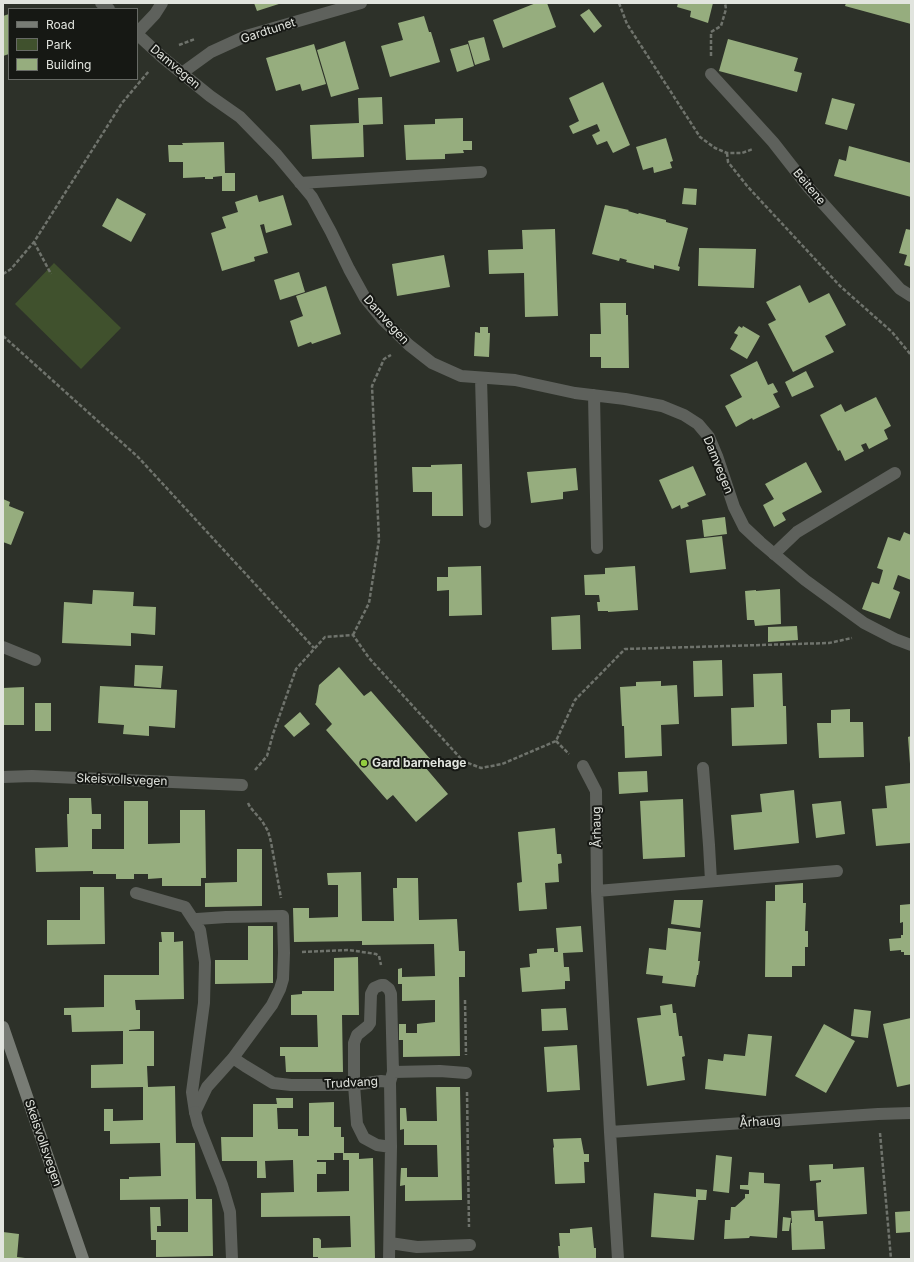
<!DOCTYPE html>
<html>
<head>
<meta charset="utf-8">
<style>
	body { margin:0 }
	#map { position:relative; width:914px; height:1262px; overflow:hidden; background:#2d3129; font-family:Inter,sans-serif }
	canvas { display:block }
	.frame { position:absolute; inset:0; border:4px solid #e1e4de; pointer-events:none }
	.legend { position:absolute; left:8px; top:8px; width:130px; height:72px; box-sizing:border-box; background:#161814; border:1px solid #676a65; margin:0; padding:5px 7px; list-style:none; font-size:12px; color:#e1e4de }
	.legend li { display:flex; align-items:center; gap:8px; height:20px }
	.legend b { width:20px; border:1px solid #676a65 }
</style>
</head>
<body>
<div id="map">
<canvas width="914" height="1262"></canvas>
<div class="frame"></div>
<ul class="legend">
<li><b style="height:5px;background:#787c75"></b>Road</li>
<li><b style="height:11px;background:#40512d"></b>Park</li>
<li><b style="height:11px;background:#96ad7e"></b>Building</li>
</ul>
</div>
<script>
const g = document.querySelector('canvas').getContext('2d');
g.lineJoin = 'round';
function fillPath(path, color) {
  g.fillStyle = color;
  g.fill(path, 'evenodd');
}
function poly(rows) {
  const path = new Path2D();
  for (const r of rows) {
    path.moveTo(r[0], r[1]);
    for (let i = 2; i < r.length; i += 2) path.lineTo(r[i], r[i + 1]);
  }
  return path;
}
function strokePath(path, color, width, dash) {
  g.strokeStyle = color;
  g.lineWidth = width;
  g.lineCap = dash ? 'butt' : 'round';
  g.setLineDash(dash || []);
  g.stroke(path);
}
function label(font, color, halo, rows, align = 'center') {
  g.font = font + ' Inter,sans-serif';
  g.lineWidth = 4;
  g.setLineDash([]);
  g.textBaseline = 'middle';
  g.strokeStyle = halo;
  g.fillStyle = color;
  for (const [text, x, y, turn = 0] of rows) {
    g.save();
    g.translate(x, y);
    g.rotate((+turn || 0) * Math.PI / 180);
    g.textAlign = isNaN(turn) ? turn : align;
    if (halo) g.strokeText(text, 0, 0);
    g.fillText(text, 0, 0);
    g.restore();
  }
}
fillPath(poly([
	[54,263,121,328,81,369,15,304]
]), '#40512d');
fillPath(poly([
	[254,3,282,3,257,11],
	[536,3,547,3,556,27,503,48,493,20],
	[678,3,713,3,708,23,690,17,691,11,677,7],
	[846,3,911,3,911,24,845,6],
	[589,9,602,26,594,33,580,15],
	[9,14,9,54,3,56,3,16],
	[424,16,429,32,431,32,440,62,390,77,381,46,403,40,398,23],
	[484,37,490,60,475,65,468,41],
	[728,39,798,58,794,71,802,73,797,92,719,71],
	[345,41,359,89,331,97,317,50],
	[314,44,326,84,302,91,300,84,276,91,266,58],
	[468,44,474,66,457,72,450,49],
	[603,82,630,145,613,153,607,141,597,145,592,135,600,131,597,124,573,134,569,126,579,121,569,98],
	[382,97,383,124,363,125,364,157,312,159,310,125,359,123,358,98],
	[832,98,855,104,847,130,825,124],
	[463,118,463,141,472,141,472,150,463,150,464,153,445,154,445,159,406,160,404,125,435,124,435,119],
	[666,138,673,161,670,162,672,168,654,173,653,167,643,170,636,147],
	[224,142,225,173,235,173,235,191,222,191,222,176,213,177,213,179,205,179,205,177,183,178,183,162,169,162,168,145,183,145,182,143],
	[849,146,911,163,911,197,834,176,839,159,846,161],
	[684,188,697,189,696,205,682,204],
	[257,195,259,202,283,195,292,225,266,233,264,224,260,225,268,253,254,257,255,261,222,271,211,233,226,228,222,217,238,212,235,202],
	[117,198,146,214,131,242,102,226],
	[605,205,629,210,628,211,638,214,639,213,666,220,666,222,688,228,678,266,680,267,679,271,654,265,654,269,626,262,627,260,620,258,619,261,592,254],
	[555,229,558,316,525,317,524,273,489,274,488,250,523,249,522,230],
	[906,229,911,230,911,267,904,265,907,255,899,253],
	[699,248,756,249,754,288,698,286],
	[444,255,450,287,397,296,392,264],
	[299,272,305,292,280,300,274,280],
	[800,285,809,303,829,293,846,325,825,336,834,352,793,372,768,324,776,320,766,302],
	[326,286,341,334,312,344,311,342,298,347,290,321,303,316,296,296],
	[600,303,626,303,626,315,628,315,629,368,601,368,601,357,590,357,590,334,601,334],
	[739,326,742,328,743,326,760,336,747,359,730,349,738,335,734,333],
	[480,327,488,327,488,333,490,333,489,357,474,356,475,332,480,333],
	[757,361,768,385,773,383,778,392,773,394,780,407,753,420,752,418,736,427,725,406,742,397,730,375],
	[806,371,814,387,792,397,785,382],
	[876,397,891,426,884,430,888,439,869,449,866,443,861,445,864,451,845,461,840,450,838,451,820,415,841,404,845,412],
	[806,462,822,492,782,513,786,520,774,527,763,505,774,499,765,484],
	[462,464,463,516,432,516,432,492,413,492,412,467,431,467,431,465],
	[693,466,706,495,687,503,689,506,681,509,680,505,672,509,659,480],
	[576,468,578,490,563,492,563,499,531,503,527,472],
	[3,499,10,502,9,506,24,512,11,545,3,542],
	[725,517,727,534,704,537,702,520],
	[904,532,911,535,911,580,898,575,893,589,900,592,890,619,862,609,872,582,879,584,883,570,877,568,888,537,900,541],
	[722,536,726,569,690,573,686,540],
	[481,566,482,615,449,616,449,590,437,591,437,577,448,577,448,567],
	[635,566,638,610,608,612,608,611,598,611,597,602,600,602,599,595,585,595,584,575,605,574,605,568],
	[780,589,781,624,755,626,754,620,747,620,745,591,756,590,756,591],
	[93,590,134,592,133,606,156,607,155,635,131,633,131,646,62,643,64,602,92,604],
	[580,615,581,649,552,650,551,617],
	[797,626,798,640,768,642,768,627],
	[722,660,723,696,694,697,693,661],
	[135,665,163,666,161,688,134,686],
	[339,667,364,696,371,691,432,761,425,767,448,794,416,822,393,795,387,800,326,730,332,724,315,704,316,703,319,685],
	[782,673,783,706,786,706,787,744,732,746,731,708,754,707,753,674],
	[661,681,661,686,677,685,679,724,661,725,662,756,625,758,624,726,622,726,620,687,636,686,636,682],
	[100,686,177,690,175,728,149,726,149,736,123,734,124,725,98,723],
	[24,687,24,725,3,725,3,688],
	[35,703,51,703,51,731,35,731],
	[850,709,850,722,863,722,864,757,819,758,817,723,831,723,831,710],
	[300,712,310,724,294,737,284,726],
	[911,736,911,764,910,764,908,737],
	[647,771,648,792,619,794,618,772],
	[911,783,911,843,876,846,872,809,887,808,885,786],
	[794,790,799,843,734,850,731,815,762,812,760,794],
	[69,798,91,798,92,814,101,814,101,829,92,829,92,849,124,849,124,801,148,801,148,844,180,843,180,810,205,810,206,878,201,878,201,886,162,886,162,878,148,879,148,874,134,874,134,879,116,879,116,874,93,874,93,871,36,872,35,848,68,847,67,814,69,814],
	[683,799,685,857,643,859,640,801],
	[841,801,845,834,816,838,812,804],
	[555,828,557,854,561,854,562,863,558,864,559,882,545,883,547,909,519,911,517,883,522,882,518,832],
	[237,849,262,849,262,906,205,907,205,883,237,882],
	[361,872,362,921,394,921,393,888,397,888,397,878,418,878,419,920,457,919,459,951,465,951,465,977,459,977,460,1056,403,1057,403,1040,399,1040,399,1024,406,1024,406,1033,417,1033,417,1024,435,1022,435,1000,402,1001,402,984,398,984,398,969,402,968,402,977,435,976,434,944,362,945,362,941,294,942,293,908,309,908,309,918,338,917,338,885,328,885,327,873],
	[803,883,803,903,806,903,805,931,808,931,808,947,805,947,805,966,792,966,792,977,765,977,766,901,775,901,775,885],
	[80,887,104,887,105,944,47,945,47,920,80,920],
	[674,900,703,900,700,928,671,924],
	[911,904,911,955,904,955,904,952,901,952,901,950,890,951,889,939,901,938,901,935,903,935,903,922,900,923,900,905],
	[248,926,273,926,273,983,215,984,215,960,248,960],
	[581,926,583,952,563,953,564,967,569,967,570,981,565,981,565,989,522,992,520,968,530,967,529,954,537,953,537,949,554,948,554,952,558,952,556,928],
	[668,928,701,932,698,961,700,961,698,975,697,975,695,987,662,983,663,976,646,974,649,948,666,950],
	[161,932,174,932,174,942,183,941,184,999,135,1000,136,1010,140,1010,140,1029,129,1030,129,1031,154,1031,154,1066,147,1066,148,1087,175,1086,176,1143,195,1143,196,1199,212,1199,213,1256,156,1257,156,1240,151,1240,150,1207,160,1207,161,1226,157,1226,157,1232,188,1232,188,1199,120,1200,120,1179,129,1179,129,1177,161,1176,160,1143,110,1144,110,1131,104,1131,104,1109,113,1109,113,1121,143,1120,143,1087,91,1088,91,1065,123,1064,123,1031,72,1032,71,1015,64,1015,64,1008,104,1007,104,975,159,975,159,942,162,942],
	[358,957,359,1015,342,1015,343,1072,286,1072,285,1056,280,1056,280,1047,318,1047,317,1015,291,1015,291,995,302,994,302,991,334,991,334,958],
	[672,1004,673,1013,676,1013,679,1036,682,1036,685,1056,682,1057,685,1080,647,1086,637,1018,661,1015,660,1006],
	[566,1008,568,1030,542,1031,541,1009],
	[854,1009,871,1011,868,1038,851,1036],
	[911,1018,911,1084,897,1087,883,1024],
	[824,1024,855,1041,826,1093,795,1076],
	[748,1034,772,1036,766,1096,705,1089,708,1059,723,1061,724,1054,745,1056],
	[577,1045,580,1090,547,1092,544,1047],
	[436,1087,460,1087,462,1200,405,1201,405,1185,400,1186,401,1168,407,1168,407,1177,438,1177,437,1145,404,1145,404,1129,400,1130,400,1108,406,1108,407,1121,437,1121],
	[276,1098,293,1098,293,1108,277,1108,278,1129,298,1129,298,1136,309,1136,309,1103,334,1102,334,1127,341,1127,341,1137,344,1137,344,1153,334,1153,334,1160,317,1160,317,1162,326,1162,326,1174,317,1174,317,1192,349,1191,349,1160,343,1160,343,1153,359,1153,359,1159,373,1158,375,1259,318,1259,318,1257,313,1257,313,1238,319,1238,321,1240,321,1248,351,1247,350,1216,261,1217,261,1193,294,1192,293,1160,265,1161,266,1178,257,1178,257,1161,222,1161,221,1137,253,1137,253,1104,277,1104],
	[581,1138,584,1154,589,1154,589,1162,584,1162,585,1183,555,1184,553,1148,554,1147,553,1139],
	[716,1155,732,1157,729,1193,713,1191],
	[833,1164,833,1169,864,1167,867,1214,818,1217,816,1183,821,1182,821,1180,810,1181,809,1165],
	[749,1172,764,1173,764,1183,780,1184,777,1238,750,1236,749,1238,724,1239,725,1220,730,1220,731,1207,735,1207,745,1198,745,1194,749,1194,749,1190,740,1189,740,1185,748,1185],
	[696,1189,707,1190,706,1200,698,1200,694,1240,651,1237,654,1193,696,1197],
	[814,1210,815,1221,823,1221,825,1249,792,1250,791,1223,792,1223,791,1211],
	[911,1211,911,1232,896,1233,895,1212],
	[783,1217,791,1218,789,1231,782,1231],
	[592,1227,594,1248,596,1248,596,1259,559,1259,558,1246,560,1246,559,1233,570,1233,570,1229],
	[3,1232,19,1234,17,1257,25,1258,25,1259,3,1259]
]), '#96ad7e');
strokePath(poly([
	[619,3,627,24,700,137,715,148,727,153,742,153,753,149],
	[179,45,195,39],
	[711,56,711,32,721,26,726,9,725,3],
	[727,153,728,162,748,187,840,286,892,332,911,355],
	[34,242,51,274],
	[3,274,11,269,34,242,122,103,149,71],
	[3,336,138,457,314,648],
	[353,635,369,603,379,540,372,386,384,359,391,355],
	[556,741,569,754],
	[255,770,267,756,273,734,296,669,325,637,353,635,369,658,463,761,481,768,502,764,556,741,575,700,625,649,829,643,852,638],
	[248,803,250,807,262,821,268,831,271,842,281,898],
	[302,952,349,950,376,954,379,956,381,965],
	[465,1000,466,1055],
	[467,1092,469,1227],
	[880,1133,891,1259]
]), '#6f736c', 2.5, [4, 2]);
strokePath(poly([
	[774,554,797,532,895,473],
	[136,893,185,907,200,930,205,962,204,1003,192,1092,195,1112],
	[194,920,197,919,226,917,283,916,284,953,283,979,280,989,272,1005,233,1058,207,1087,195,1112],
	[233,1058,245,1066,273,1083,291,1085,354,1085,381,1081,390,1082],
	[393,1072,440,1071,466,1073],
	[390,1243,417,1247,470,1245],
	[389,1259,391,1147,390,1082,393,1072,391,994,389,989,384,985,381,985,374,988,371,994,370,1023,368,1026,357,1035,354,1043,354,1085,357,1124,364,1138,377,1145,391,1147]
]), '#5e615c', 12);
strokePath(poly([
	[101,3,109,9],
	[137,33,155,14,162,3],
	[137,34,162,57,210,96,240,117,277,155,312,197,331,232,349,269,365,298,383,320,409,345,432,363,461,376,515,380,575,393,625,399,662,406,684,415,698,424,709,437,717,456,734,507,744,527,760,542,805,580,864,623,895,639,911,645],
	[182,73,211,52,246,36,361,3],
	[711,74,773,142,809,188,900,289,911,296],
	[300,183,481,172],
	[481,378,485,522],
	[594,395,597,548],
	[3,647,35,660],
	[583,766,596,791,597,891],
	[703,768,709,845,711,881],
	[3,777,32,776,242,785],
	[195,1112,198,1124,222,1185,230,1212,232,1259],
	[610,1132,878,1114,911,1113],
	[618,1259,610,1132,597,891,837,871]
]), '#5e615c', 12);
strokePath(poly([
	[3,1027,83,1259]
]), '#787c75', 12);
for (const [x, y, r, color] of [
	[364,763,4,"#92cd3f"]
]) {
  const dot = new Path2D();
  dot.arc(x, y, r, 0, 2 * Math.PI);
  g.fillStyle = color;
  g.fill(dot);
  strokePath(dot, '#161814', 1.5);
}
label('12px', '#e1e4de', '#161814', [
	["Gardtunet",268,31,-18],
	["Damvegen",175,67,40],
	["Beitene",809,187,50],
	["Damvegen",386,320,48],
	["Damvegen",718,465,68],
	["Skeisvollsvegen",122,780,2],
	["Århaug",597,827,-91],
	["Trudvang",351,1083,-3],
	["Århaug",760,1122,-4],
	["Skeisvollsvegen",43,1143,71]
]);
label('bold 12px', '#e1e4de', '#161814', [
	["Gard barnehage",372,763]
], 'left');
</script>
</body>
</html>
